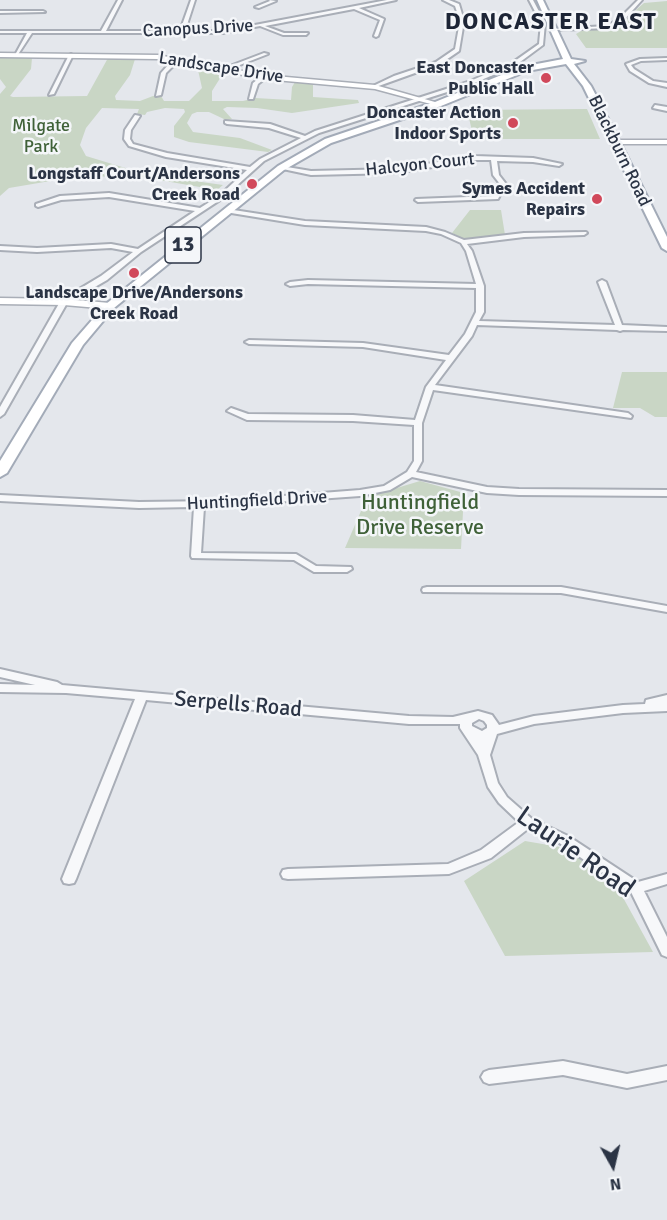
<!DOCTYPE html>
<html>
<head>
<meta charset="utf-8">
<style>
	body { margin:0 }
	#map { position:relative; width:667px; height:1220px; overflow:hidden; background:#e4e7ec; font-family:Signika,sans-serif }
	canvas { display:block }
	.north { position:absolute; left:583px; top:1136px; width:60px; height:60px; -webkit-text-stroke:4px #f4f6f9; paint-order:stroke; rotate:172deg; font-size:16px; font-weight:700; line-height:24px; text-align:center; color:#2b3445 }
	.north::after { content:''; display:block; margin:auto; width:21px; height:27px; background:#2b3445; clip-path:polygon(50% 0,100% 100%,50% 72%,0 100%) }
</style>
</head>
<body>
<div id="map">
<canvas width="667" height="1220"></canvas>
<div class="north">N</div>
</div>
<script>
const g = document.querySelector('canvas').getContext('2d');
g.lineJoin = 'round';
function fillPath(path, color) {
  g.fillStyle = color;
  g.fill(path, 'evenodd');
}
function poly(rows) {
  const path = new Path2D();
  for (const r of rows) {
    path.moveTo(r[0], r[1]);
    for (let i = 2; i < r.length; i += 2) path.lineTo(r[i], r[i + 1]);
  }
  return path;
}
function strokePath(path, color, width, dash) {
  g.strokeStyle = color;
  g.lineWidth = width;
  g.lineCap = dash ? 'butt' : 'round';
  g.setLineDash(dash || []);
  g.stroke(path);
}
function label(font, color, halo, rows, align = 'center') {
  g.font = font + ' Signika,sans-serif';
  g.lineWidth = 5;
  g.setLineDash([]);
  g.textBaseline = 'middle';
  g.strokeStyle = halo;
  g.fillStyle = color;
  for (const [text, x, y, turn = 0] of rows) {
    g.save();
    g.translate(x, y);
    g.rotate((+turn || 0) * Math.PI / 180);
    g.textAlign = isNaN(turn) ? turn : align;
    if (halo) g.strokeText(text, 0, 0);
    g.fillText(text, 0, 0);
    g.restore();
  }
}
fillPath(poly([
	[667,1,667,48,586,48,576,34,581,31,606,29,617,26,644,3],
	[0,58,32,58,31,69,10,96,13,97,87,96,108,58,135,59,130,75,115,96,116,100,140,101,153,96,161,96,164,101,189,101,202,88,198,70,206,68,224,72,212,91,212,101,243,101,255,98,291,100,292,87,295,82,313,84,313,97,358,100,359,103,292,113,257,108,227,107,223,109,232,119,226,120,209,112,197,112,192,114,187,123,193,132,240,138,272,150,268,152,189,142,174,137,174,126,185,112,184,109,165,108,147,112,145,115,137,114,139,109,102,108,86,128,80,145,86,156,145,174,223,185,217,190,136,176,74,177,9,188,0,196,0,94,6,87,0,79],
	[587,109,600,139,474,139,467,110],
	[470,210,501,210,505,235,468,241,452,233],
	[622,372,667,372,667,417,655,417,640,408,613,408],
	[420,481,464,493,461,549,345,548,367,497],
	[525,841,566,848,620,892,653,952,505,956,464,881]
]), '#c9d6c5');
const street = poly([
	[118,0,122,0,106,31,180,31,191,0,195,0,185,31,223,31,387,0,396,0,359,8,384,19,378,36,376,37,374,36,380,20,354,9,265,26,284,33,308,33,306,35,283,35,260,26,223,33,32,33,17,56,15,55,27,33,0,33,0,31,101,31,118,0],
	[269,0,276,1,259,8,255,7,270,1,269,0],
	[443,0,449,0,459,4,464,21,459,51,440,64,373,88,373,86,394,76,436,62,455,49,460,21,455,6,443,0],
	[529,0,533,0,545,23,543,45,516,65,472,84,319,133,264,161,223,198,141,252,107,280,67,303,4,414,0,417,0,407,61,300,101,276,133,252,111,248,37,252,0,250,0,246,37,248,111,244,138,249,195,211,109,197,61,200,38,207,36,206,36,204,60,196,109,193,200,208,219,196,247,170,166,157,129,146,124,139,125,130,135,115,140,116,131,130,130,139,133,144,167,153,250,167,260,159,301,138,269,128,227,124,225,123,225,121,270,124,305,136,315,131,468,82,512,63,539,44,541,23,529,0],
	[638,0,642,0,623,21,610,28,555,30,553,29,607,26,619,19,638,0],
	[0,11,43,11,45,12,0,13,0,11],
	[264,53,268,54,227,70,222,69,264,53],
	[71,54,73,55,54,94,49,95,69,55,71,54],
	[667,58,667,60,641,61,631,65,634,69,653,81,667,83,667,87,649,83,630,71,626,64,640,59,667,58],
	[178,59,182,60,173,66,166,73,161,95,156,96,161,73,169,64,178,59],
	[262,76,267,77,258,84,253,99,249,99,253,83,262,76],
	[655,105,667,107,667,111,653,108,655,105],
	[475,156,533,158,562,164,559,166,533,162,497,161,499,175,506,184,505,193,500,195,498,199,418,202,415,200,416,199,494,196,496,192,499,191,500,184,493,175,491,160,475,160,396,173,311,175,278,168,281,166,311,171,396,169,475,156],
	[227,209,305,221,426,227,445,232,464,240,524,233,586,232,587,233,584,235,524,237,467,244,472,251,484,286,484,312,479,321,615,325,598,282,602,280,606,282,622,325,667,327,667,331,623,330,620,331,617,330,477,325,472,336,435,385,628,413,632,416,631,418,433,390,422,423,422,461,416,472,487,487,519,489,667,490,667,496,519,495,487,493,412,477,390,490,360,496,204,507,201,553,296,554,316,566,351,567,352,569,347,572,314,572,294,560,192,558,191,556,194,507,139,508,0,501,0,495,139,502,219,501,360,490,384,486,407,472,414,461,414,425,353,421,247,420,227,411,231,408,248,414,353,415,415,420,426,387,446,360,363,347,249,344,245,342,249,340,363,343,449,355,465,334,476,312,476,288,308,284,290,286,286,284,290,282,308,280,476,284,466,251,461,243,441,234,426,231,305,225,225,212,224,211,227,209],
	[427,587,561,587,667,606,667,612,561,593,423,592,422,590,423,588,427,587],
	[0,669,57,682,62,685,409,716,453,717,478,711,492,715,499,725,534,716,623,705,645,704,646,700,667,695,667,711,623,713,534,724,497,734,490,755,498,783,507,797,532,819,568,836,638,882,667,874,667,884,644,891,667,937,667,957,662,955,631,892,558,842,529,828,491,858,449,874,288,879,283,878,281,874,283,870,288,869,448,864,481,850,519,822,499,803,488,787,478,755,460,728,460,724,409,724,146,700,76,879,74,883,69,884,64,883,62,879,135,699,66,693,0,692,0,684,35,685,0,677,0,669],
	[479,719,484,721,487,725,487,728,482,731,472,726,472,723,479,719],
	[563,1061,627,1074,667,1066,667,1080,627,1088,563,1075,489,1084,484,1082,481,1077,484,1072,489,1070,563,1061]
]);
const secondary = poly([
	[0,53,158,55,264,75,375,85,442,104,438,106,375,89,264,79,158,59,0,57,0,53],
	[616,140,667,140,667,144,613,144,612,142,616,140],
	[0,298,64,299,110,303,115,306,110,309,64,305,0,304,0,298]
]);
const primary = poly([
	[537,0,543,0,571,59,585,61,574,64,591,86,617,136,667,237,667,251,662,248,583,86,566,64,527,71,441,106,331,143,284,170,114,308,83,345,7,473,0,477,0,461,72,343,106,304,278,166,325,139,435,102,521,67,563,59,537,0]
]);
strokePath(street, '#a9aeb7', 4);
strokePath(secondary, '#a9aeb7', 3);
strokePath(primary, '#a3abb8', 4);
fillPath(street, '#f7f8fa');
fillPath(secondary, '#fff');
fillPath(primary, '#fff');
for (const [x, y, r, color] of [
	[546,78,6,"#d1495b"],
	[513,123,6,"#d1495b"],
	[252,184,6,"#d1495b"],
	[597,199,6,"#d1495b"],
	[134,273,6,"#d1495b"]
]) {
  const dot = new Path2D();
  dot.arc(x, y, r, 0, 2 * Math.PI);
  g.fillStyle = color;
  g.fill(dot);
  strokePath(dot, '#f4f6f9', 2);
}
label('18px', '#2b3445', '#f4f6f9', [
	["Canopus Drive",198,29,-3],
	["Landscape Drive",221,68,9],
	["Blackburn Road",619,151,64],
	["Halcyon Court",420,165,-6],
	["Huntingfield Drive",257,501,-3]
]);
label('bold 18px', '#2b3445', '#f4f6f9', [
	["East Doncaster",534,68],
	["Public Hall",534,89],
	["Doncaster Action",501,113],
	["Indoor Sports",501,134],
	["Longstaff Court/Andersons",240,174],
	["Creek Road",240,195],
	["Symes Accident",585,189],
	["Repairs",585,210],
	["Landscape Drive/Andersons",134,293,"center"],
	["Creek Road",134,314,"center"]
], 'right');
label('18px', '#3f6138', '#f4f6f9', [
	["Milgate",41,126],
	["Park",41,147]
]);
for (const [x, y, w] of [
	[183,245,36]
]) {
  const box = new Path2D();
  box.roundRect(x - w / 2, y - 18, w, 36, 4.5);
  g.fillStyle = '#f4f6f9';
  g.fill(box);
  strokePath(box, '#2b3445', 1.5);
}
label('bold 21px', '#2b3445', null, [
	["13",183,245]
]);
label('22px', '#3f6138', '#f4f6f9', [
	["Huntingfield",420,503],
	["Drive Reserve",420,528]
]);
label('22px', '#2b3445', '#f4f6f9', [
	["Serpells Road",238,705,5]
]);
g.letterSpacing = '1.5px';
label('bold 24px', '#1d2536', '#f4f6f9', [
	["DONCASTER EAST",551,23]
]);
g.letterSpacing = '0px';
label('27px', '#2b3445', '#f4f6f9', [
	["Laurie Road",575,853,35]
]);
</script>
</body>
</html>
